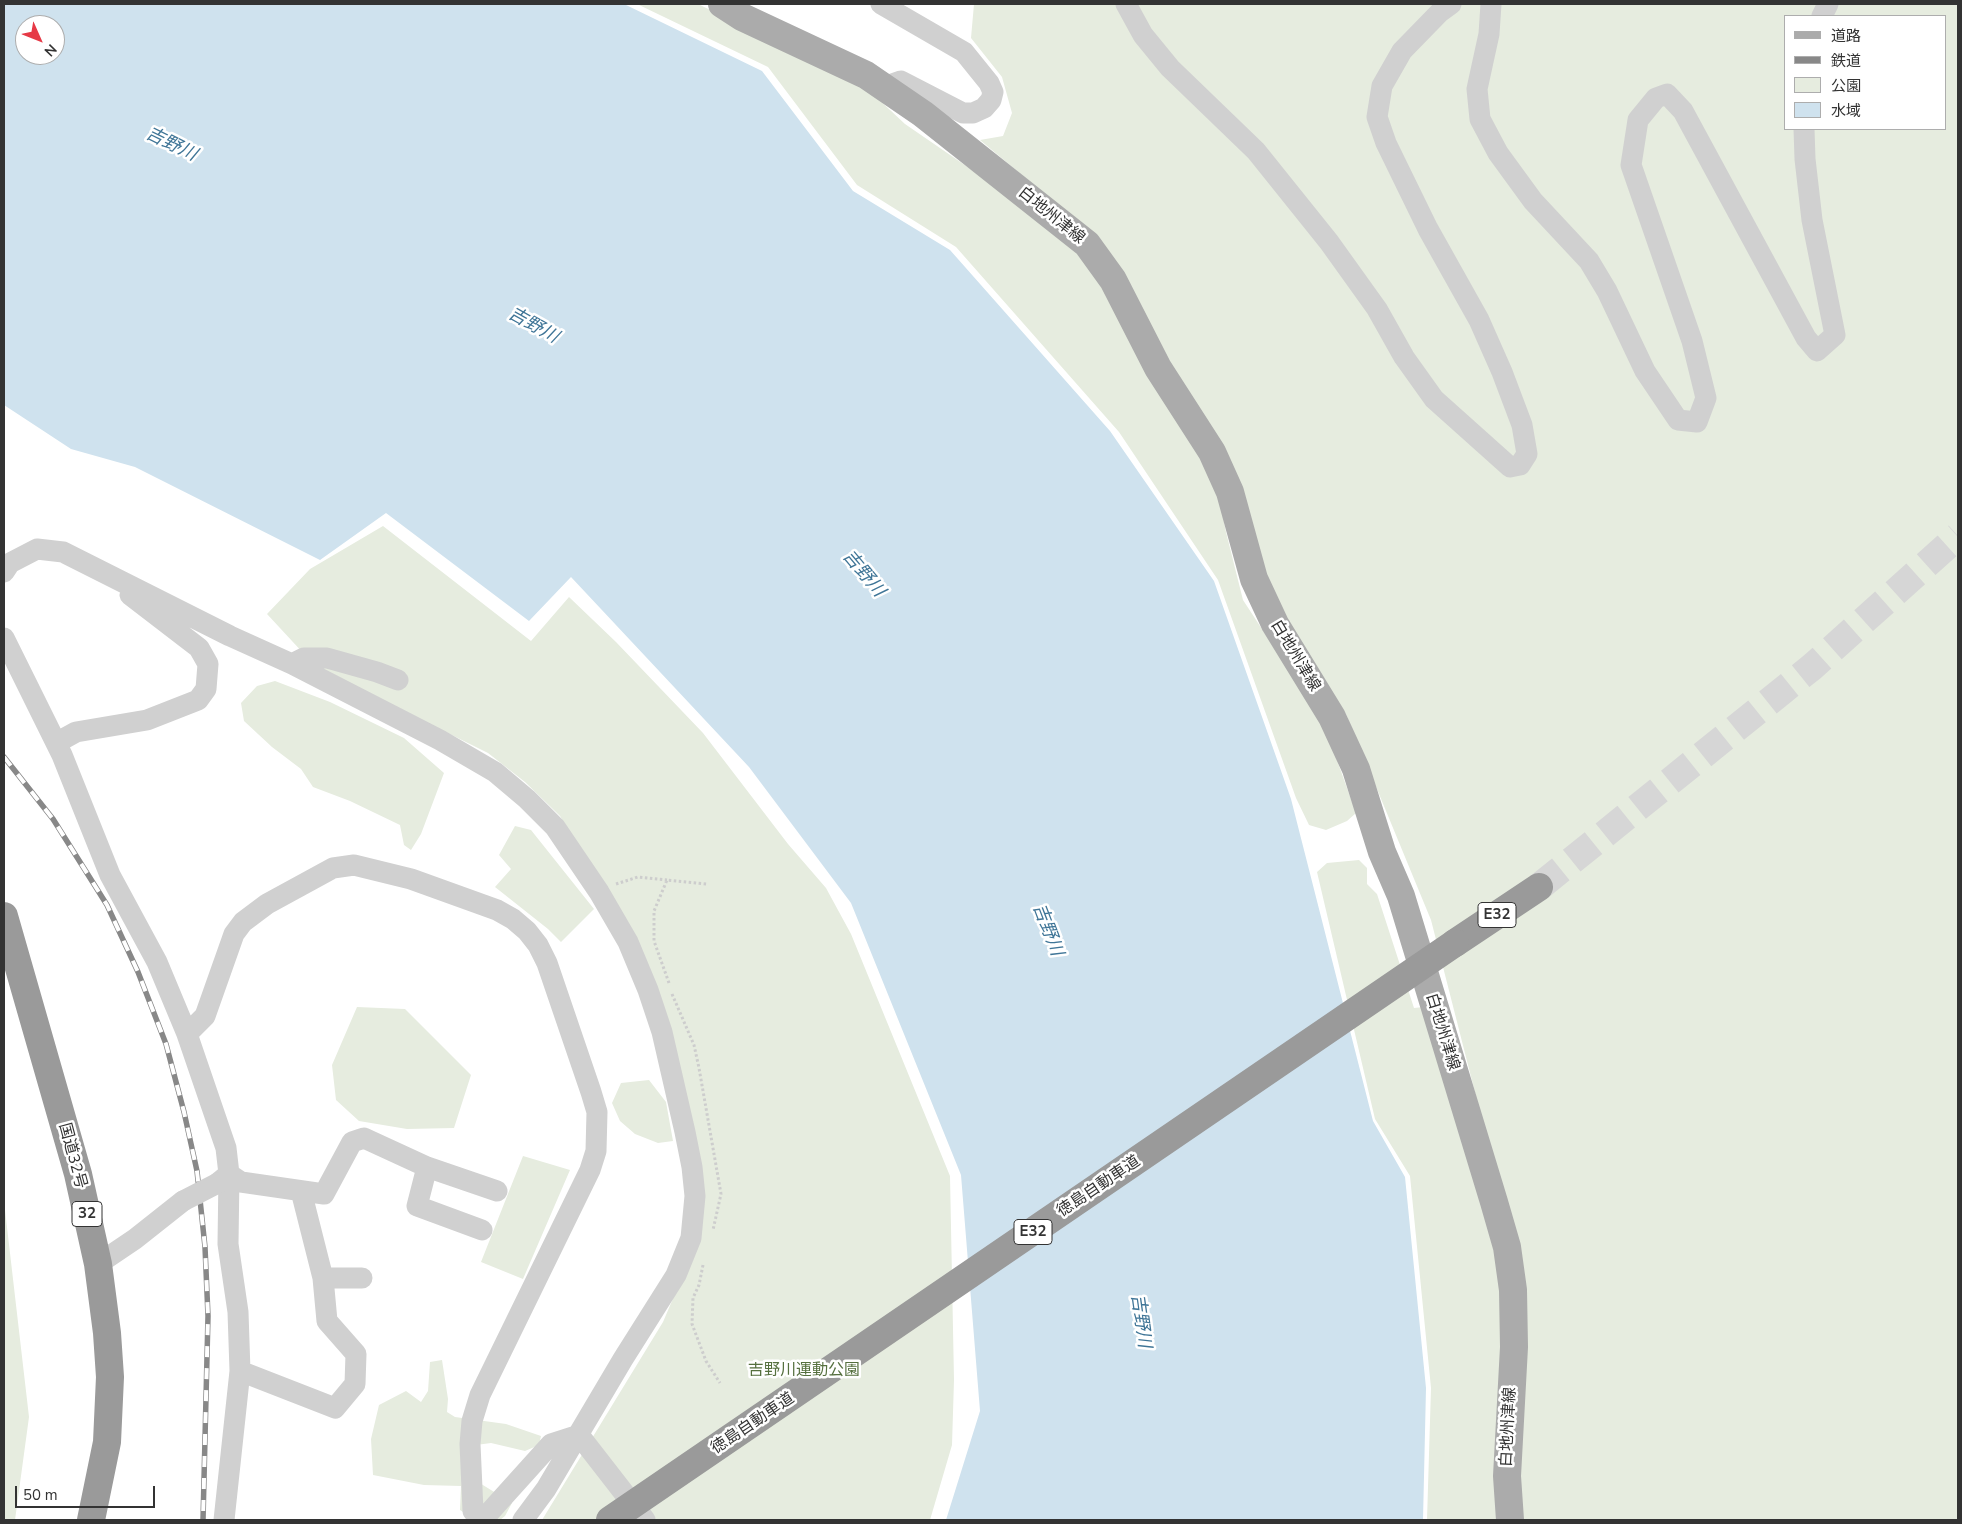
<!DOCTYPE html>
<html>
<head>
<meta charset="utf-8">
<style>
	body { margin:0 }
	#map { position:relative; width:1962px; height:1524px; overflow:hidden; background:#fff; font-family:"Nunito Sans","Noto Sans JP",sans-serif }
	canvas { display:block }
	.frame { position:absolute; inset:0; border:5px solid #333; pointer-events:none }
	.legend { position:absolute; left:1784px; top:15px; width:162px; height:115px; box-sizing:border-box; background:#fff; border:1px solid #adadad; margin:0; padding:6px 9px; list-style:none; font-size:15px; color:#333 }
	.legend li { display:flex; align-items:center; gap:10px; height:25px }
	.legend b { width:25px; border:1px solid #adadad }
	.north { position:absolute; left:15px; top:15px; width:50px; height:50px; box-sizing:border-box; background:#fff; border:1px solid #adadad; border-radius:50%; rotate:134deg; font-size:14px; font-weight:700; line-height:20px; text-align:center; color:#333 }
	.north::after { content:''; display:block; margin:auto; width:18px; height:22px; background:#e63946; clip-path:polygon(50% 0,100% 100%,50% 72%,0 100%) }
	.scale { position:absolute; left:15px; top:1486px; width:140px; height:22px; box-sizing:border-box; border:2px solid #333; border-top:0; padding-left:6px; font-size:15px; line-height:18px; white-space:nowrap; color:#333; -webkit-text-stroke:4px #fff; paint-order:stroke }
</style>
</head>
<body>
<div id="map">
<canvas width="1962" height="1524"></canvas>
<div class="frame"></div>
<ul class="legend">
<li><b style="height:6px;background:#ababab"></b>道路</li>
<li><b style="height:6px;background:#888"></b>鉄道</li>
<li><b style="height:14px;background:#e6ecdf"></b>公園</li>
<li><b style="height:14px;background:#cfe2ee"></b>水域</li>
</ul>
<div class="north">N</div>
<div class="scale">50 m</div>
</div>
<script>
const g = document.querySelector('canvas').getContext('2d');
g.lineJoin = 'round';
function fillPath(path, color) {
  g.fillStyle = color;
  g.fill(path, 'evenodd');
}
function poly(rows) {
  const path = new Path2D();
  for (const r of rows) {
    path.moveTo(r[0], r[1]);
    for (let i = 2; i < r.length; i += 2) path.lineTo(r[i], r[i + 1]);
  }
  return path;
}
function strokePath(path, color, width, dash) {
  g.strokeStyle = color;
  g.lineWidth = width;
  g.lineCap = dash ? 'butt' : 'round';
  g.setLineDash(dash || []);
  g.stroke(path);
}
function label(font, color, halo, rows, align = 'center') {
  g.font = font + ' "Nunito Sans","Noto Sans JP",sans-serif';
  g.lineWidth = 5;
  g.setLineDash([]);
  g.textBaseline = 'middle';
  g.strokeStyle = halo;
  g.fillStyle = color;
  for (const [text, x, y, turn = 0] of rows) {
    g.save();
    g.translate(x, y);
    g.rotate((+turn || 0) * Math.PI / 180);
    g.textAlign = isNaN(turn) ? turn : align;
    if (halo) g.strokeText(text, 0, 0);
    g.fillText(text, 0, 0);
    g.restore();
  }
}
fillPath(poly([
	[637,4,698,4,805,56,874,95,905,124,1055,227,1083,252,1217,487,1226,532,1243,600,1324,724,1356,813,1347,821,1326,830,1309,825,1296,798,1218,580,1119,432,956,247,857,185,768,67],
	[974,4,1958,4,1958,1520,1520,1520,1492,1159,1431,920,1346,714,1265,584,1161,351,1096,237,980,140,1003,136,1012,113,1002,77,971,38],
	[1786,16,1946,16,1946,129,1786,129],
	[383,526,531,641,569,597,616,642,703,733,788,844,826,888,851,934,950,1176,954,1380,952,1445,930,1520,542,1520,663,1322,683,1275,700,1219,624,919,560,816,525,782,488,753,317,668,267,614,310,569],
	[275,681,330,702,404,738,444,773,421,834,411,850,404,845,400,825,350,801,313,787,301,769,272,747,244,721,241,703,257,686],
	[515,826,531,830,594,909,561,942,548,929,495,887,511,869,499,855],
	[1359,860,1367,868,1367,884,1377,894,1414,1008,1424,1007,1502,1259,1501,1520,1427,1520,1431,1388,1410,1176,1375,1119,1317,872,1327,863],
	[357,1007,405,1009,471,1075,454,1128,407,1129,359,1121,336,1100,332,1065],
	[649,1080,666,1102,673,1141,658,1143,635,1134,620,1121,612,1103,621,1083],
	[4,1156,5,1210,29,1417,15,1520,4,1520],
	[523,1156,570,1170,523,1279,481,1262],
	[442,1360,448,1399,447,1412,455,1417,506,1424,541,1436,539,1445,525,1451,491,1443,461,1447,478,1482,512,1503,505,1516,500,1520,475,1520,460,1510,461,1486,424,1485,373,1475,371,1439,379,1405,406,1391,421,1402,428,1391,430,1362]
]), '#e6ecdf');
fillPath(poly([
	[4,4,624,4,762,71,853,191,950,250,1110,431,1214,581,1291,799,1373,1121,1405,1177,1426,1388,1423,1520,946,1520,980,1411,961,1175,851,903,749,767,571,577,529,621,386,513,320,560,135,467,71,449,4,405],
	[25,25,55,25,55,55,25,55]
]), '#cfe2ee');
strokePath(poly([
	[1539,887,1812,667,1958,536]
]), '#d6d6d6', 28, [28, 14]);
strokePath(poly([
	[616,884,638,877,667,880],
	[669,983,654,941,654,911,667,880,707,884],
	[672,994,694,1045,699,1068,721,1194,713,1230],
	[703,1265,699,1285,693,1298,692,1324,706,1361,720,1383]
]), '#cdcdcd', 3, [2.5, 2.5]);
strokePath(poly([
	[881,4,964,52,989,83,993,92,991,100,984,108,973,113,963,113,901,81,884,87],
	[1126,4,1143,35,1170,68,1256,151,1329,242,1377,309,1404,357,1434,399,1510,467,1520,465,1527,454,1522,425,1502,372,1479,320,1428,229,1386,143,1377,117,1382,86,1402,51,1440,12,1451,4],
	[1491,4,1489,34,1477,89,1480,119,1498,153,1533,201,1589,261,1607,291,1645,371,1678,420,1697,422,1706,398,1692,341,1631,165,1638,120,1656,98,1667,94,1683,111,1806,338,1817,351,1835,335,1812,220,1805,159,1804,129],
	[1822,16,1828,4],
	[4,572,10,563,37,549,63,552,230,636,292,664,440,740,495,772,527,799,555,827,599,892,628,942,648,990,662,1032,685,1132,692,1167,695,1196,691,1238,676,1275,623,1359,546,1489,523,1520],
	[4,638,62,755,110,875,157,962,187,1034,226,1148,229,1174,218,1183],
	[292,664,304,658,327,658,377,672,398,680],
	[56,743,76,732,147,720,198,700,206,689,208,664,199,648,130,595],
	[187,1034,205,1016,234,934,243,922,267,904,333,868,354,865,411,879,497,910,513,919,527,931,538,945,547,963,591,1092,597,1112,596,1151,590,1170,480,1395,472,1421,470,1444,473,1511,483,1517,487,1515,551,1444,579,1435],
	[427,1167,417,1206,482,1230],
	[229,1174,228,1244,238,1312,240,1371,335,1408,355,1384,356,1354,327,1321,323,1278,301,1191],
	[229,1174,241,1182,324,1194,352,1142,364,1138,427,1167,497,1191],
	[98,1264,135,1239,183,1201],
	[323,1278,362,1278],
	[579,1435,645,1520],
	[224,1520,240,1371]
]), '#d0d0d0', 21);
strokePath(poly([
	[722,4,742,17,866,75,923,114,1087,244,1113,280,1158,368,1212,452,1230,492,1254,579,1275,624,1332,717,1356,769,1382,852,1401,896,1494,1202,1507,1247,1513,1290,1514,1347,1507,1476,1510,1520]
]), '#ababab', 28);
strokePath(poly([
	[4,916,78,1174,98,1264,107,1333,110,1377,107,1442,91,1520],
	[1455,943,1539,887]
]), '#9a9a9a', 28);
const rail = poly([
	[4,757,53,819,107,905,138,972,166,1044,184,1112,197,1171,205,1247,208,1316,203,1520]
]);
strokePath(rail, '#888', 5.5);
strokePath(rail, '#fff', 4, [11]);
strokePath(poly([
	[183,1201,218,1183]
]), '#d0d0d0', 21);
strokePath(poly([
	[610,1520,1455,943]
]), '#9a9a9a', 28);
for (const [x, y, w] of [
	[1497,915,38],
	[87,1214,30],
	[1033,1232,38]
]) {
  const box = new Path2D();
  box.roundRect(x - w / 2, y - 12.5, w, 25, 4);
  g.fillStyle = '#fff';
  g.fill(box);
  strokePath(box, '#333', 1);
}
label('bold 15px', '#333', null, [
	["E32",1497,915],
	["32",87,1214],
	["E32",1033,1232]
]);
label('16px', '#333', '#fff', [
	["白地州津線",1051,216,39],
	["白地州津線",1295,656,59],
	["白地州津線",1442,1032,73],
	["国道32号",72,1156,75],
	["徳島自動車道",1099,1187,-34],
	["徳島自動車道",753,1424,-34],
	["白地州津線",1509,1427,-87]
]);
label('16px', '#56703f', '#fff', [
	["吉野川運動公園",804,1371]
]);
label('italic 18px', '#3f7597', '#fff', [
	["吉野川",171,145,26],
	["吉野川",533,326,29],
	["吉野川",863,574,50],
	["吉野川",1047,930,69],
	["吉野川",1140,1321,82]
]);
</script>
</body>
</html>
